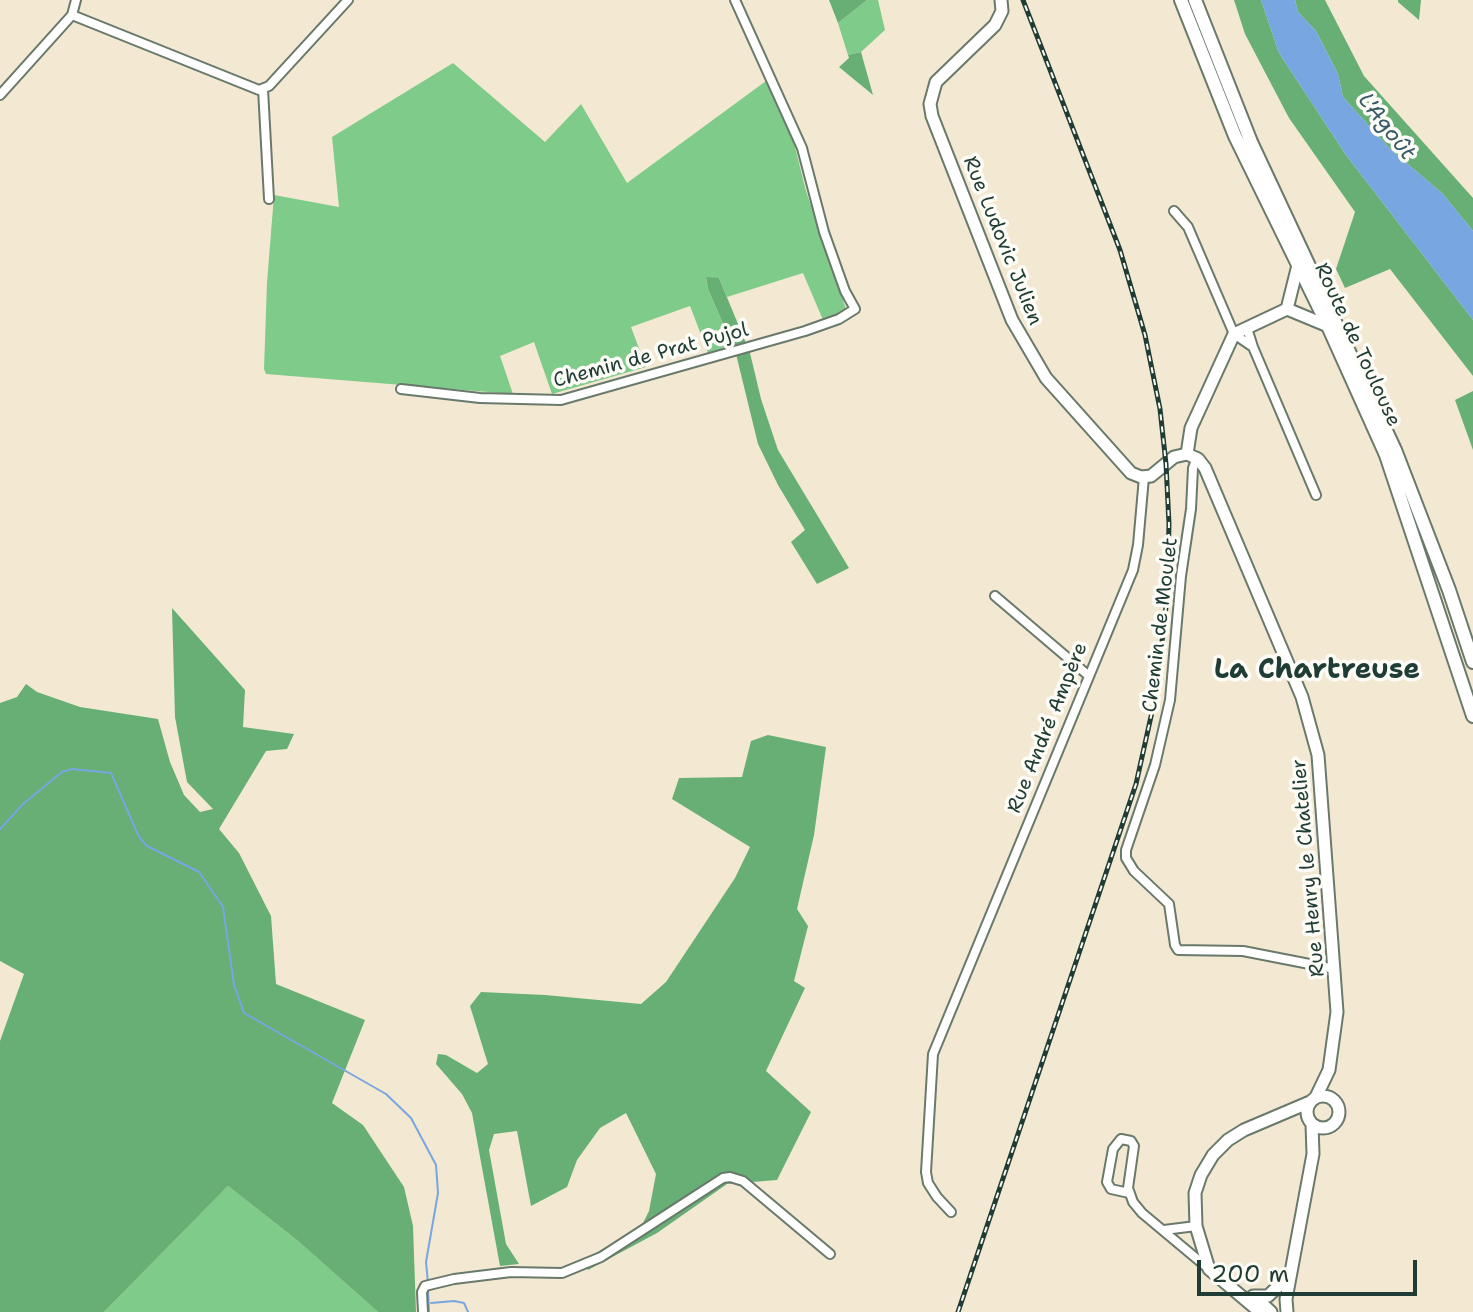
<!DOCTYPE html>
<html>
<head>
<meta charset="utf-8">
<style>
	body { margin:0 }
	#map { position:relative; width:1473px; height:1312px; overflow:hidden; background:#f3e9d2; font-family:"Shantell Sans",sans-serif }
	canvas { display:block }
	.scale { position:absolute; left:1197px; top:1260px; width:220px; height:36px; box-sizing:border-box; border:4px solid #1f3d34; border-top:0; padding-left:10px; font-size:24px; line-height:28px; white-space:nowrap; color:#1f3d34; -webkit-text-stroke:6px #fdfcf7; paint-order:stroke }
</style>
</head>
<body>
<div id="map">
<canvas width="1473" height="1312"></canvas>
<div class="scale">200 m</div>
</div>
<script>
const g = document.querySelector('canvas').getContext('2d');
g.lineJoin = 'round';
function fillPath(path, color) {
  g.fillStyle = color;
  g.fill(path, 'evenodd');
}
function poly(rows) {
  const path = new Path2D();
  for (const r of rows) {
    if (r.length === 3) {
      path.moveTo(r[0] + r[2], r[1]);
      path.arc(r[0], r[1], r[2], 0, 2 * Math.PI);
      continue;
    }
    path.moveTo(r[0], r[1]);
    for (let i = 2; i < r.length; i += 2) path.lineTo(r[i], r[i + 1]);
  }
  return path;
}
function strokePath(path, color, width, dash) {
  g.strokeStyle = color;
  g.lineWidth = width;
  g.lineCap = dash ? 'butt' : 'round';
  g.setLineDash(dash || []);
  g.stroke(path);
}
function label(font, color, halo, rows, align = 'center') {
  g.font = font + ' "Shantell Sans",sans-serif';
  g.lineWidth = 7;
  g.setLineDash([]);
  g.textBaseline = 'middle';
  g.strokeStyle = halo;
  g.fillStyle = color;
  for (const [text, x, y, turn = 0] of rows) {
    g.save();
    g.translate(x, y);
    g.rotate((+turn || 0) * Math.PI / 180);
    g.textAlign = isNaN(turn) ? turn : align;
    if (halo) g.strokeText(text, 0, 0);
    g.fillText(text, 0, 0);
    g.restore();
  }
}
fillPath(poly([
	[867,0,878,0,885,30,861,52,848,55,838,23],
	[453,63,545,142,581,104,627,183,766,81,792,135,806,191,846,309,840,314,823,320,803,273,727,297,719,278,706,278,708,289,732,345,708,353,690,306,631,327,646,367,552,394,534,342,500,356,513,394,266,374,264,369,267,283,274,195,339,207,332,137],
	[228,1186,298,1241,378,1312,104,1312]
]), '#7fcb89');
fillPath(poly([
	[829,0,867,0,838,23],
	[1234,0,1261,0,1279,53,1346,155,1473,320,1473,376,1390,269,1345,288,1336,269,1355,212,1289,118,1245,34],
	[1295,0,1325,0,1364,76,1473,198,1473,231,1442,193,1391,150,1343,97,1338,74,1316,31,1298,12],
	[1398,0,1421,0,1419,20,1398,2],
	[861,52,873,95,839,67,849,58,848,55],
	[706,277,719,278,750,353,761,399,778,450,849,568,817,584,791,542,805,530,778,485,758,444,736,354,708,289],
	[1473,391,1473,450,1455,400],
	[172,608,245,690,243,727,294,734,287,749,266,751,219,829,239,853,271,916,276,984,365,1020,332,1103,363,1125,404,1187,413,1226,416,1312,378,1312,298,1241,228,1186,104,1312,0,1312,0,1041,24,974,0,961,0,703,17,697,26,684,37,692,80,707,158,719,170,762,184,795,200,812,213,809,187,782,175,717],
	[768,735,826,747,814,835,797,909,808,926,794,981,805,988,766,1071,811,1112,777,1180,727,1184,657,1233,588,1270,582,1261,641,1227,649,1211,656,1174,626,1113,600,1128,577,1160,567,1187,531,1206,517,1131,494,1134,489,1150,506,1244,519,1264,500,1266,472,1113,462,1094,436,1064,438,1054,446,1055,477,1073,488,1064,470,1006,481,992,545,995,641,1004,666,982,735,878,750,847,672,799,679,778,742,777,751,741]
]), '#67af75');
fillPath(poly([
	[1261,0,1295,0,1298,12,1316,31,1338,74,1343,97,1391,150,1442,193,1473,231,1473,320,1346,155,1279,53]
]), '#77a6e0');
strokePath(poly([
	[0,829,23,804,62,772,72,769,111,773,139,837,147,846,199,872,223,907,234,985,244,1013,386,1094,411,1118,436,1165,438,1193,426,1262,428,1283],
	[428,1289,429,1312],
	[431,1303,454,1301,464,1303,468,1312]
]), '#77a6e0', 2);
const street = poly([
	[72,15,259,90,269,86,348,0],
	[263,89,269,199],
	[0,95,72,15,76,0],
	[1174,211,1188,227,1234,334,1253,347,1247,328],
	[1253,347,1316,495],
	[401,389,480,398,561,400,805,331,839,319,855,309,845,291,824,232,802,148,735,0],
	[1197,457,1193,468,1191,509,1181,576,1170,700,1155,765,1126,850,1126,858,1134,871,1169,904,1175,945,1178,950,1243,951,1335,969],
	[995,596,1089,676],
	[1129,1193,1111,1189,1107,1182,1113,1149,1121,1139,1131,1141,1134,1146,1128,1188,1133,1202,1142,1213,1209,1269],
	[951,1212,937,1197,928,1183,926,1172,933,1054,1133,570,1138,545,1144,477],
	[1164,1230,1196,1226],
	[423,1312,422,1292,425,1286,454,1279,511,1272,562,1273,601,1257,723,1178,730,1177,743,1181,830,1254]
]);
const secondary = poly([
	[1001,0,1002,11,995,25,936,82,930,104,932,116,1012,320,1046,378,1131,473,1141,477,1151,476,1174,457,1187,454],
	[1287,309,1298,265],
	[1287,309,1328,326],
	[1187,454,1198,459,1205,468,1302,697,1318,755,1337,1012,1329,1070,1316,1097],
	[1187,454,1191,428,1234,334,1287,309],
	[1323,1112,16],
	[1253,1296,1268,1296,1290,1275],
	[1256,1298,1271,1312],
	[1260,1312,1209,1269,1196,1226,1195,1193,1201,1175,1213,1155,1228,1140,1244,1130,1310,1102],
	[1287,1312,1286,1299,1313,1154,1312,1124]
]);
const primary = poly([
	[1181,0,1235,136,1328,326,1386,455,1473,716],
	[1195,0,1251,142,1395,450,1449,590,1473,662]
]);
strokePath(street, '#69796b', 12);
strokePath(secondary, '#69796b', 15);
strokePath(primary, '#69796b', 16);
strokePath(street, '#fff', 8);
strokePath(secondary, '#fff', 11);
strokePath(primary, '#fff', 12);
const rail = poly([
	[958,1312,1136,784,1156,694,1167,598,1169,524,1166,464,1160,409,1145,335,1120,250,1023,0]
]);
strokePath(rail, '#1f3d34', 5);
strokePath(rail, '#fdfcf7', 2, [6]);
label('20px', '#1f3d34', '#fdfcf7', [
	["Rue Ludovic Julien",1002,241,68],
	["Route de Toulouse",1357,345,65],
	["Chemin de Prat Pujol",651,356,-15],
	["Chemin de Moulet",1161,625,-83],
	["Rue André Ampère",1048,728,-68],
	["Rue Henry le Chatelier",1309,868,-95]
]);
label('italic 22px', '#395c68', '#fdfcf7', [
	["L'Agoût",1386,127,52]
]);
label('bold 28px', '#1f3d34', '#fdfcf7', [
	["La Chartreuse",1317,671]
]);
</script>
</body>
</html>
